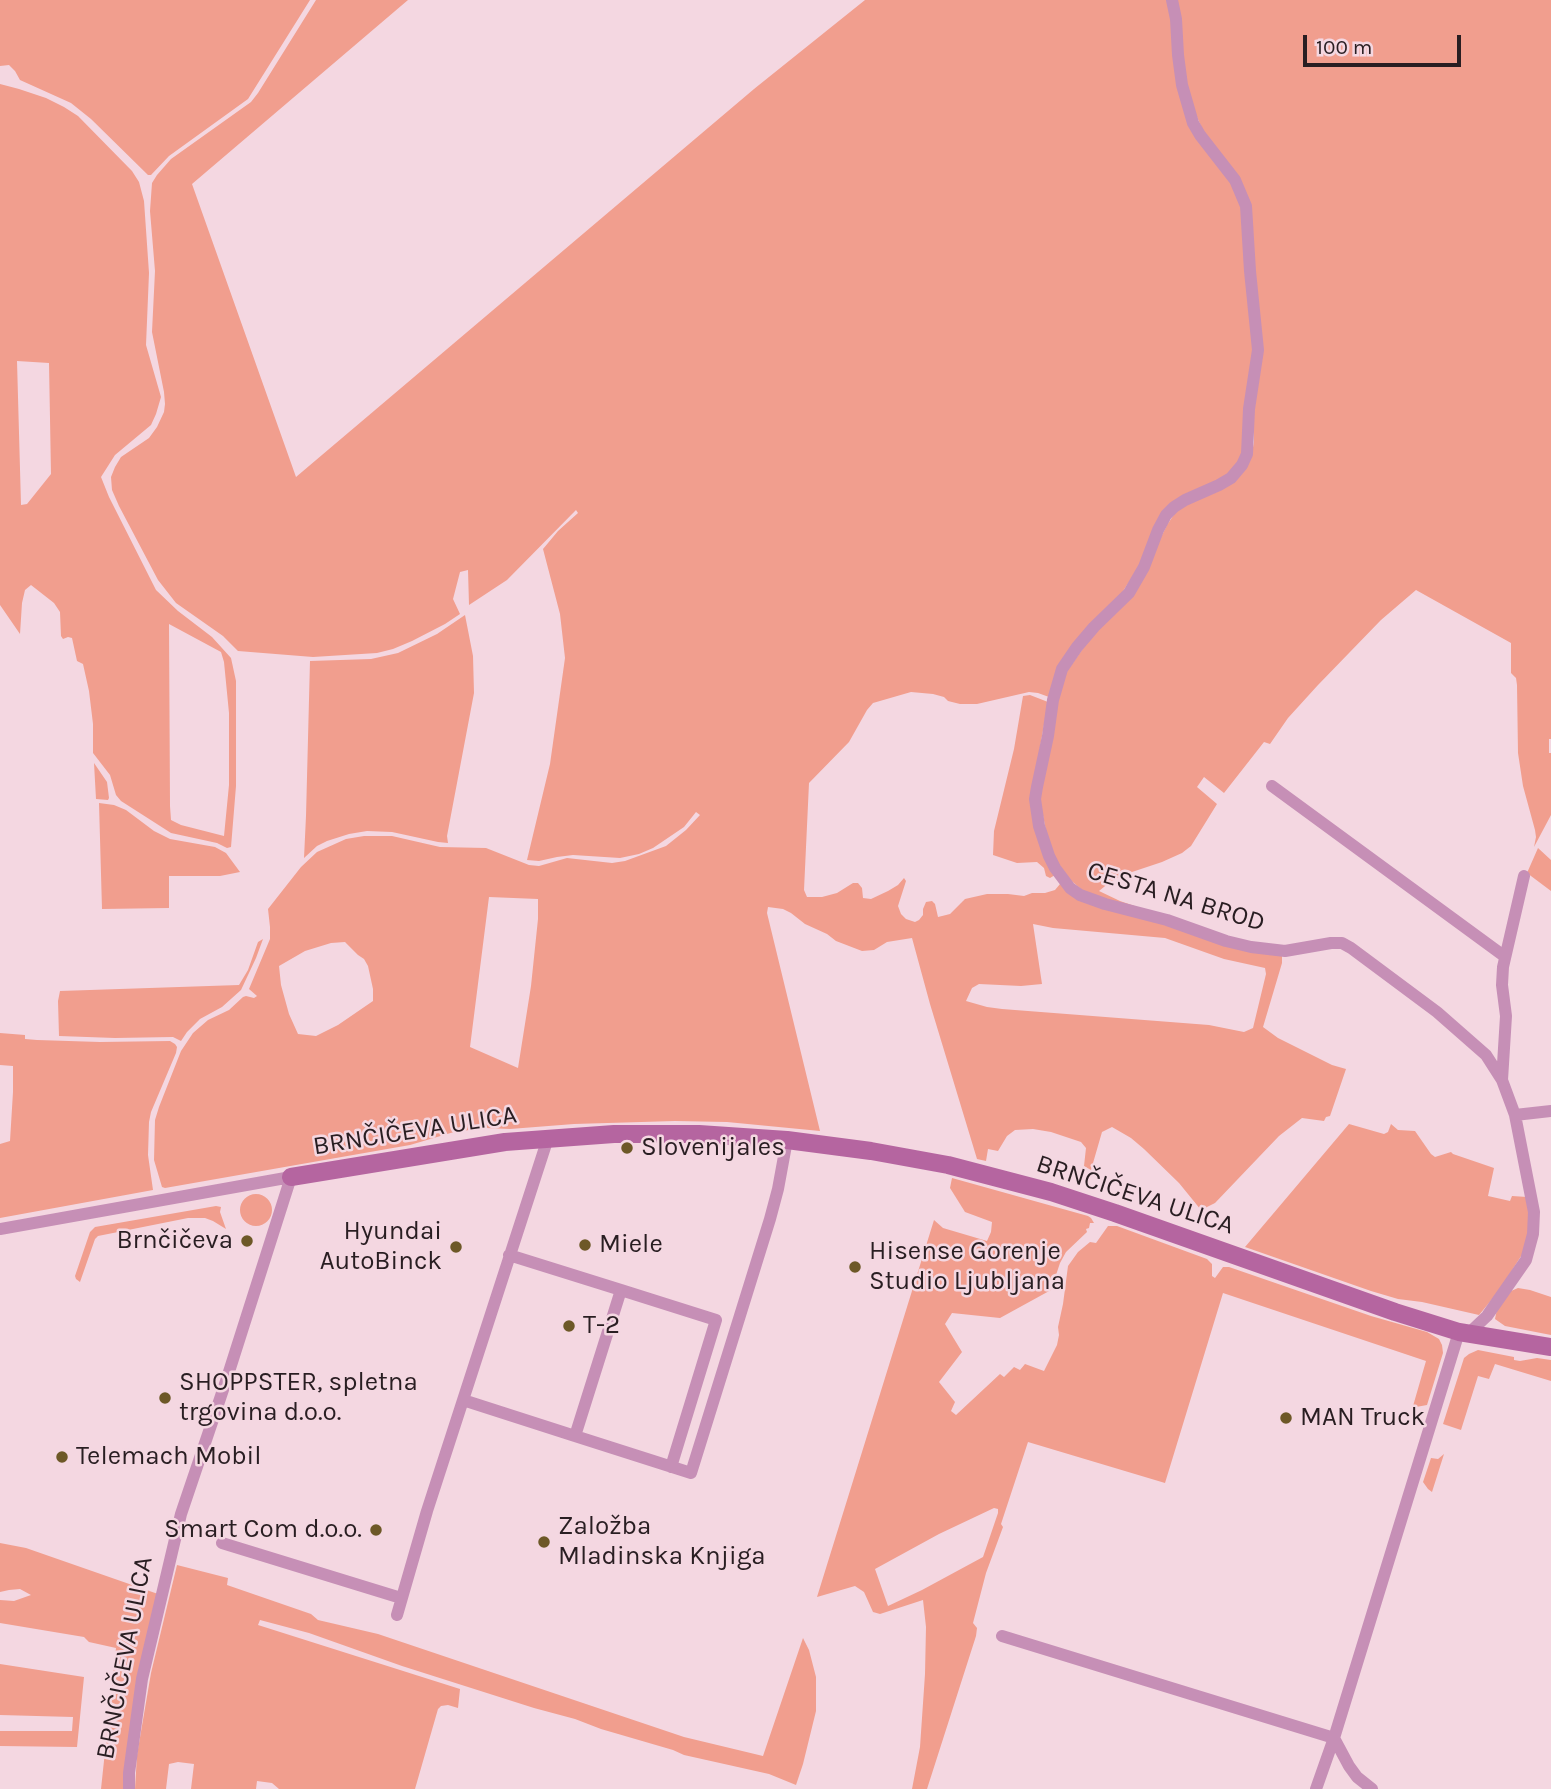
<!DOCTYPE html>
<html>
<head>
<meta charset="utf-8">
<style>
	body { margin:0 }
	#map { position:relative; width:1551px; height:1789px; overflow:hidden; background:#f4d7e1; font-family:Karla,sans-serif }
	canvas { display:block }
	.scale { position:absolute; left:1303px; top:35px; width:158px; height:32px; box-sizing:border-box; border:4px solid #291e22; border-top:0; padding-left:9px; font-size:21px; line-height:24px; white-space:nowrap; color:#291e22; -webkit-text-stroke:5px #f4d7e1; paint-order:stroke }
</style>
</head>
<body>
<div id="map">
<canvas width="1551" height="1789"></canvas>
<div class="scale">100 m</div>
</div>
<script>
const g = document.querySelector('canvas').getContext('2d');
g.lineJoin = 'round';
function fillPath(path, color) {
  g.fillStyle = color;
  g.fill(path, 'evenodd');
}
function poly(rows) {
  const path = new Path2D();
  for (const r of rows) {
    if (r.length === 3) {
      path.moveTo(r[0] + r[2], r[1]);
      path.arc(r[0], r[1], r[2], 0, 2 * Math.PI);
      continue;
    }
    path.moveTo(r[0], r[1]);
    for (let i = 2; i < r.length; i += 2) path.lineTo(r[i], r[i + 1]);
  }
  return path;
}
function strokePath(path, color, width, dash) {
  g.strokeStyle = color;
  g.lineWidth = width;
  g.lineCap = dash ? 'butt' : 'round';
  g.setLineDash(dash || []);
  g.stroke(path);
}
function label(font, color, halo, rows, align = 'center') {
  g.font = font + ' Karla,sans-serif';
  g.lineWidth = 5;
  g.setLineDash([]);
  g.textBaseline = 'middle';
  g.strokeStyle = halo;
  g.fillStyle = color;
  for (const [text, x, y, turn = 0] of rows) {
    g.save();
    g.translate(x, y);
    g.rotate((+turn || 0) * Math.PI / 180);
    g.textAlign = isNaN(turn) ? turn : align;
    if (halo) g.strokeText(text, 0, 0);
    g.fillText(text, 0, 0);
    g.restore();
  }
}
fillPath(poly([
	[0,0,310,0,248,99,169,156,151,175,148,175,91,119,71,103,20,80,15,71,9,65,0,66],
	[316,0,408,0,192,184,296,477,754,89,865,0,1167,0,1170,8,1179,91,1242,203,1255,349,1244,452,1231,473,1187,495,1117,600,1049,697,1038,693,1029,692,977,704,960,704,948,701,944,697,933,694,911,692,873,703,867,710,849,742,809,783,804,890,807,897,822,897,837,893,853,883,858,883,862,888,863,898,871,899,888,891,898,885,904,878,906,881,898,906,901,914,906,919,915,922,919,920,923,915,923,909,926,902,932,901,935,904,938,917,950,914,965,899,987,894,1008,894,1024,896,1032,893,1045,893,1055,890,1060,884,1282,956,1282,963,1263,1027,1278,1038,1332,1065,1346,1069,1330,1116,1326,1117,1324,1121,1302,1118,1279,1136,1215,1203,1201,1210,1179,1183,1144,1149,1131,1138,1112,1127,1102,1132,1091,1170,1084,1166,1086,1148,1081,1142,1051,1132,1033,1129,1015,1130,1007,1136,998,1151,988,1149,986,1161,977,1159,930,1004,912,938,887,942,874,950,862,951,836,941,827,934,805,924,791,913,783,909,768,907,767,913,820,1131,727,1122,675,1121,574,1124,510,1129,485,1128,454,1132,410,1145,165,1188,162,1187,154,1160,155,1120,159,1107,181,1051,193,1033,208,1020,229,1010,243,997,246,996,254,998,257,996,249,989,270,939,270,927,268,909,301,867,317,852,346,839,364,836,392,836,440,847,486,848,529,865,539,866,567,858,612,863,625,861,666,846,686,830,700,815,696,812,684,827,653,848,639,854,620,858,573,855,557,857,539,861,527,860,550,764,565,658,560,614,543,549,558,531,578,513,576,510,507,580,469,605,468,570,460,572,453,599,460,614,445,624,412,641,393,649,377,653,313,657,238,651,223,636,176,603,158,580,119,506,112,490,111,477,115,467,121,457,149,438,157,427,164,412,165,404,164,392,152,332,155,271,150,211,152,183,157,175,171,159,251,102,258,93],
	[489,897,538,899,538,919,531,986,518,1068,470,1047],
	[1033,924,1053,928,1165,938,1224,959,1265,968,1266,974,1253,1028,1244,1032,1209,1025,1002,1009,987,1007,966,1001,972,988,979,984,1021,986,1042,984],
	[345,942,358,955,364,959,368,966,373,989,373,1001,338,1025,316,1036,298,1034,289,1014,281,985,279,966,305,951,331,943],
	[1176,0,1551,0,1551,739,1549,739,1549,753,1551,753,1551,815,1534,847,1536,837,1535,830,1523,786,1518,753,1517,685,1516,678,1511,673,1511,643,1416,590,1381,620,1318,685,1288,718,1270,744,1264,742,1224,793,1204,777,1197,787,1217,804,1191,846,1182,853,1162,862,1123,875,1110,882,1099,891,1120,901,1164,916,1087,894,1062,873,1042,830,1039,796,1063,677,1085,644,1158,543,1174,511,1226,487,1252,453,1254,442,1251,213,1205,135,1189,99],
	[0,84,19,89,46,98,64,107,78,116,132,171,139,182,144,201,149,273,146,345,161,397,156,414,151,425,115,455,101,477,109,497,156,590,178,611,212,637,231,658,236,681,236,786,231,847,227,848,217,843,171,833,121,801,116,795,110,775,93,753,93,724,89,691,83,664,77,661,72,638,68,637,63,639,61,636,60,612,54,603,31,585,25,590,22,603,20,634,0,605],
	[17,361,49,363,51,474,27,504,21,505],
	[169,624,221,652,224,662,229,713,229,785,224,836,181,825,171,820,170,806],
	[465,615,473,656,474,693,447,836,448,843,438,842,392,832,367,831,349,834,327,841,317,846,304,858,306,816,310,661,371,659,398,653,437,634],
	[1030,695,1048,702,1035,776,1055,875,1050,878,1046,876,1044,868,1037,862,1017,863,993,855,994,831,1014,749,1023,696],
	[94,763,107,782,109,798,108,800,96,799],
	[99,803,114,805,126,810,154,831,170,839,215,847,226,853,240,872,220,876,169,876,169,908,102,909],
	[1538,848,1551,860,1551,891,1527,873],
	[263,939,256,958,241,990,222,1007,200,1019,187,1032,181,1041,173,1037,115,1038,59,1036,58,1001,60,991,239,985,248,970,258,942],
	[0,1033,25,1035,25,1039,37,1040,100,1042,170,1041,175,1044,177,1047,176,1053,151,1112,149,1122,148,1155,153,1190,0,1218,0,1144,10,1141,13,1092,13,1066,0,1065],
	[1349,1124,1384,1134,1388,1132,1391,1124,1398,1130,1415,1131,1431,1154,1435,1157,1451,1152,1453,1154,1494,1168,1488,1196,1510,1201,1512,1196,1527,1197,1531,1214,1525,1250,1498,1292,1479,1315,1422,1302,1398,1299,1371,1291,1245,1247],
	[952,1178,1088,1216,1091,1218,1094,1223,1090,1223,1089,1228,1086,1229,1087,1232,1066,1252,1060,1263,1051,1290,1000,1318,952,1313,945,1324,962,1352,939,1382,955,1402,951,1411,956,1415,1000,1374,1004,1377,1014,1367,1020,1370,1025,1364,1044,1371,1057,1345,1059,1335,1058,1327,1063,1304,1068,1266,1078,1252,1090,1242,1096,1243,1108,1226,1117,1226,1207,1259,1212,1264,1212,1276,1215,1278,1223,1267,1229,1267,1371,1316,1427,1332,1439,1339,1442,1345,1443,1353,1427,1405,1416,1407,1413,1406,1426,1361,1223,1293,1165,1483,1028,1442,1001,1524,1003,1527,986,1573,973,1623,977,1628,976,1636,927,1789,912,1789,920,1747,925,1674,926,1627,923,1600,880,1614,873,1612,864,1592,855,1586,817,1597,934,1220,943,1228,987,1241,991,1232,992,1222,965,1212,950,1188],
	[994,1508,998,1509,998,1513,983,1557,922,1590,888,1606,875,1569,939,1534],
	[256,1210,16],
	[216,1206,221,1207,220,1212,226,1229,213,1221,205,1218,188,1218,98,1236,95,1239,80,1282,76,1279,75,1276,90,1232,95,1227],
	[1518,1288,1530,1290,1551,1297,1551,1335,1505,1326,1495,1319,1497,1309,1511,1291],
	[1478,1350,1514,1357,1514,1360,1520,1361,1537,1358,1551,1360,1551,1381,1495,1364,1489,1379,1478,1376,1461,1430,1443,1424,1464,1358,1469,1354],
	[1444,1454,1432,1492,1428,1489,1423,1482,1431,1458,1438,1459],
	[0,1543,26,1548,158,1594,123,1789,101,1789,116,1648,89,1642,84,1637,0,1623,0,1600,14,1601,31,1595,20,1589,9,1590,0,1592],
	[177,1565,228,1578,227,1585,311,1614,318,1620,378,1634,684,1737,763,1756,803,1638,809,1650,816,1677,816,1711,803,1764,796,1785,769,1774,684,1755,673,1750,601,1729,575,1719,534,1708,402,1666,309,1633,260,1620,258,1625,460,1689,458,1708,448,1705,441,1706,438,1709,415,1789,279,1789,272,1783,257,1781,256,1789,191,1789,194,1764,178,1762,169,1764,166,1789,135,1789,137,1755,151,1673],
	[0,1664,84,1677,77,1747,0,1746,0,1731,72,1731,73,1717,0,1715]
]), '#f19e8e');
strokePath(poly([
	[1172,0,1176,19,1178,55,1182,85,1193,123,1200,135,1235,180,1246,206,1250,271,1258,350,1249,409,1247,454,1242,465,1231,478,1219,485,1185,500,1174,507,1166,515,1158,530,1144,567,1129,593,1094,627,1077,647,1062,669,1053,700,1048,736,1037,787,1035,799,1039,826,1049,856,1055,868,1070,888,1080,895,1105,904,1167,920,1226,941,1251,947,1285,951,1331,943,1342,943,1351,948,1437,1012,1486,1055,1502,1080,1515,1115,1534,1212,1533,1234,1526,1260,1487,1316,1469,1333],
	[1272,786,1504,956],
	[1502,1080,1506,1016,1502,985,1503,967,1524,876],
	[1515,1115,1551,1111],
	[0,1229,291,1177,227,1378,181,1514,142,1679,129,1773,129,1789],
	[621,1290,716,1320,671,1467],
	[463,1400,575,1436,621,1290,509,1255],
	[575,1436,691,1473,770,1219,778,1189,787,1140],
	[222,1543,401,1598],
	[397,1615,427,1511,548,1138],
	[1002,1636,1334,1738,1349,1766,1357,1777,1372,1789],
	[1316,1789,1334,1738,1459,1332]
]), '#c68fb6', 12);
strokePath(poly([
	[291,1177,505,1142,614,1134,699,1134,787,1140,871,1151,948,1165,1051,1192,1115,1213,1395,1312,1459,1332,1551,1347]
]), '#b565a0', 18);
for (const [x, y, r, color] of [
	[627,1148,7,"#6d5827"],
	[247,1241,7,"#6d5827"],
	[585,1245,7,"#6d5827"],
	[456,1247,7,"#6d5827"],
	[855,1267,7,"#6d5827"],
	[569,1326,7,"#6d5827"],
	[165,1398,7,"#6d5827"],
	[1286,1418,7,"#6d5827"],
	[62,1457,7,"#6d5827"],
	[376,1530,7,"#6d5827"],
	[544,1542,7,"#6d5827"]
]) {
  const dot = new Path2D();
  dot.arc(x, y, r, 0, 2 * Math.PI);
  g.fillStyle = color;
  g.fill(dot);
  strokePath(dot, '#f4d7e1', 2.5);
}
label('26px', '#291e22', '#f4d7e1', [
	["CESTA NA BROD",1176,897,17],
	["BRNČIČEVA ULICA",415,1131,-9],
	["BRNČIČEVA ULICA",1135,1195,18],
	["BRNČIČEVA ULICA",125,1658,-79]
]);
label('26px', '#291e22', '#f4d7e1', [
	["Slovenijales",641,1148],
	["Hyundai",442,1232,"right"],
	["AutoBinck",442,1262,"right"],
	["Brnčičeva",233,1241,"right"],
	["Miele",599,1245],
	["Hisense Gorenje",869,1252],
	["Studio Ljubljana",869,1282],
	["T-2",583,1326],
	["SHOPPSTER, spletna",179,1383],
	["trgovina d.o.o.",179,1413],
	["MAN Truck",1300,1418],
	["Telemach Mobil",76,1457],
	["Založba",558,1527],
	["Mladinska Knjiga",558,1557],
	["Smart Com d.o.o.",362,1530,"right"]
], 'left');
</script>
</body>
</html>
